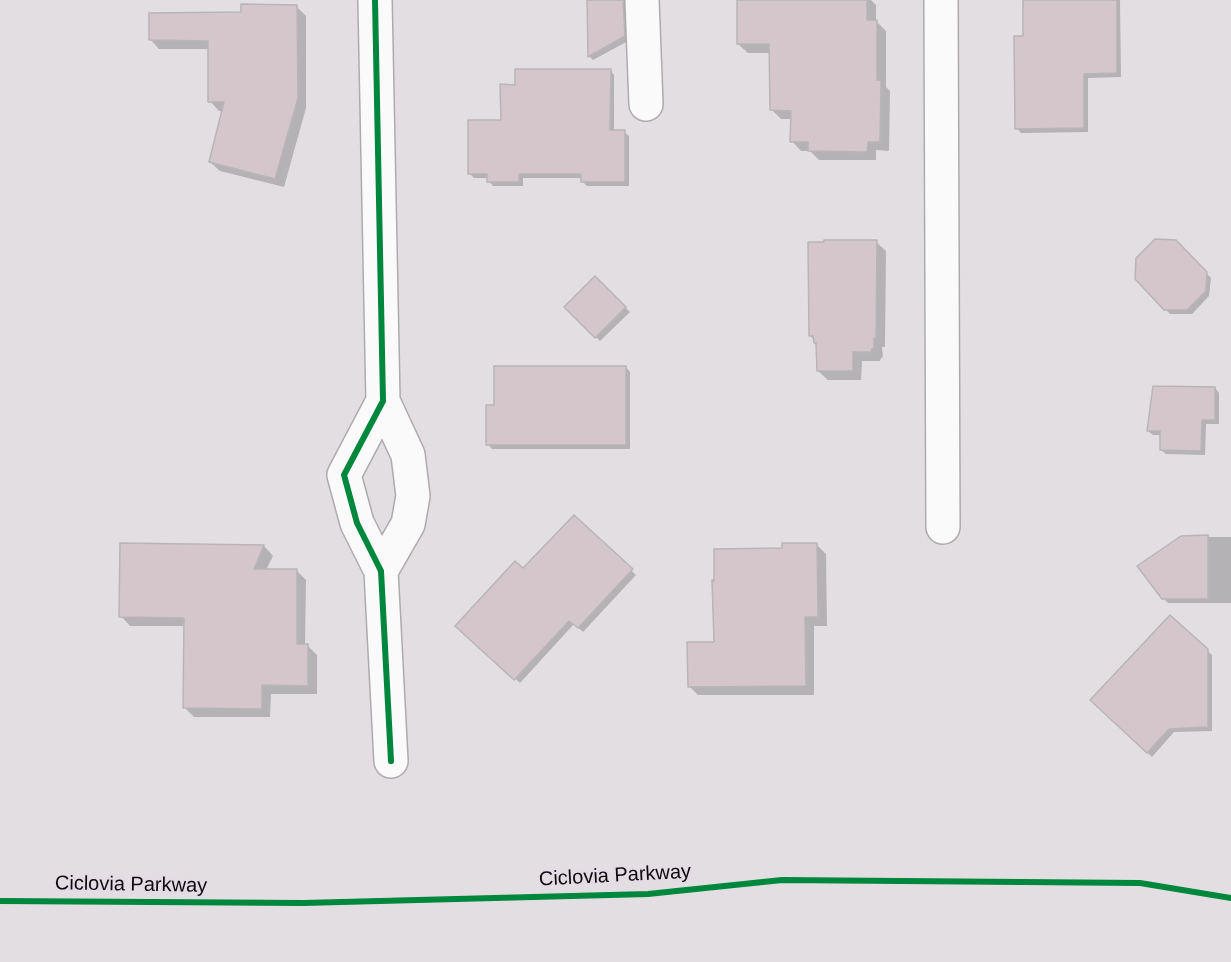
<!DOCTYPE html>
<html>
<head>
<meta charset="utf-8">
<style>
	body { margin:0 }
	canvas { display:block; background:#e2dee2 }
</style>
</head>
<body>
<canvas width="1231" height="962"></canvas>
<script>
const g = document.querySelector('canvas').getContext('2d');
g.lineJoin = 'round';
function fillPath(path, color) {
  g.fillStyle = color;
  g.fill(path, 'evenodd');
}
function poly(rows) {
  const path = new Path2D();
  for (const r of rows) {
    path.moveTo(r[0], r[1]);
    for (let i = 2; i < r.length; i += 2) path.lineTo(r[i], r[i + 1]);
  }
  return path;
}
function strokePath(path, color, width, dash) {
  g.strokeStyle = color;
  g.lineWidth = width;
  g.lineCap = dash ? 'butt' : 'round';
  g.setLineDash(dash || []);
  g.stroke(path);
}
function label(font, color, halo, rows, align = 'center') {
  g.font = font + ' Helvetica,sans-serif';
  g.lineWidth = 4.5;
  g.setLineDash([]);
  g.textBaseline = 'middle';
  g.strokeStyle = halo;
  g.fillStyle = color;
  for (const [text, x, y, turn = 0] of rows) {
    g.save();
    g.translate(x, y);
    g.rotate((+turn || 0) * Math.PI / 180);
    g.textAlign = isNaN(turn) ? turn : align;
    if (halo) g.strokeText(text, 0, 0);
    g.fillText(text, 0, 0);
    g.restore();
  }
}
fillPath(poly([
	[593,0,628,0,628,41,593,60,589,56],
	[739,0,871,0,876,5,876,21,886,31,886,87,890,91,889,151,876,150,876,160,819,160,810,151,801,151,792,141,792,119,781,119,772,110,771,53,748,53,738,44],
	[1025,0,1120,0,1121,77,1088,78,1088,132,1021,133,1017,128,1025,38],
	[296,6,306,16,306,108,284,187,220,171,210,162,223,111,219,111,210,101,210,49,159,49,150,39,243,14],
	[610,70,614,75,614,132,624,132,629,136,629,186,587,186,582,181,582,178,523,178,523,186,493,186,489,181,489,178,474,178,470,174,502,122,517,86],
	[1175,241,1211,278,1209,296,1192,314,1170,314,1137,279],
	[876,242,886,251,885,347,882,347,883,357,881,358,880,361,862,361,861,380,828,380,818,371,818,345,810,335],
	[595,278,630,312,600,341,566,307],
	[626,367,630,372,630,449,492,449,488,444,496,406],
	[1215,388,1219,393,1219,424,1206,424,1205,455,1166,454,1161,450,1161,435,1153,435,1148,431],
	[574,517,636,575,583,632,574,624,520,683,457,625,523,570],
	[1182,537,1231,537,1231,603,1168,603,1163,598],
	[121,545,264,546,273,556,266,570,296,570,306,580,305,646,308,646,317,655,317,694,271,694,270,717,194,717,185,708,186,626,130,626,121,616],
	[817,545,826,554,827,626,814,626,814,695,698,695,689,686,715,644,783,550],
	[1207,650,1212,655,1212,731,1174,732,1152,757,1093,700]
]), '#0003');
const building = poly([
	[587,0,623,0,625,36,588,57,587,0],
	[737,0,867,0,867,20,877,20,877,80,881,80,880,142,868,142,867,152,808,151,808,142,790,142,791,111,770,110,769,44,737,44,737,0],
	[1023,0,1117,0,1117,73,1084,74,1084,128,1015,129,1014,36,1023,36,1023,0],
	[241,4,297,5,298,98,275,179,209,162,224,102,208,102,208,41,149,40,149,13,241,12,241,4],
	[515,69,611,69,610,130,625,130,625,182,581,182,581,174,519,174,519,182,487,182,487,174,468,174,468,120,501,120,500,84,515,85,515,69],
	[1155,239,1176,240,1207,272,1206,291,1187,310,1164,310,1135,279,1136,258,1155,239],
	[824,240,877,240,876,338,874,338,874,348,872,349,871,352,853,352,853,371,817,371,816,343,814,343,813,336,809,336,808,242,824,242,824,240],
	[595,276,626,307,595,338,564,307,595,276],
	[494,366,626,366,626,445,486,445,486,405,494,405,494,366],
	[1153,386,1215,387,1215,420,1202,420,1201,451,1160,450,1160,431,1147,431,1153,386],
	[574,515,633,569,578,628,569,621,514,680,455,626,515,561,523,568,574,515],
	[1208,535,1208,599,1162,599,1137,566,1181,536,1208,535],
	[120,543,264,545,254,569,297,569,297,644,308,644,308,686,262,685,262,709,183,708,184,618,119,617,120,543],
	[782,543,817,543,818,617,805,617,806,686,688,687,687,642,714,642,712,580,714,581,714,549,782,548,782,543],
	[1170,615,1208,649,1208,727,1169,729,1147,753,1090,700,1170,615]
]);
fillPath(building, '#d5c6cc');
strokePath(building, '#b8b5b7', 1.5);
const minor = poly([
	[375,0,383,401,344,475,357,523,381,571,391,761],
	[642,0,646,104],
	[941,0,943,527],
	[381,571,408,524,413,496,408,455,383,401]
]);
strokePath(minor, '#aeabae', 36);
strokePath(minor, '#fbfafb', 33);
strokePath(poly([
	[375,0,383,401,344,475,357,523,381,571,391,761],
	[0,901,303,903,648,894,782,880,1140,883,1231,898]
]), '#00873e', 6);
label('20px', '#0d0b0d', '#e4dce4', [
	["Ciclovia Parkway",615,876,-3],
	["Ciclovia Parkway",131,885,1]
]);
</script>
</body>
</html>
